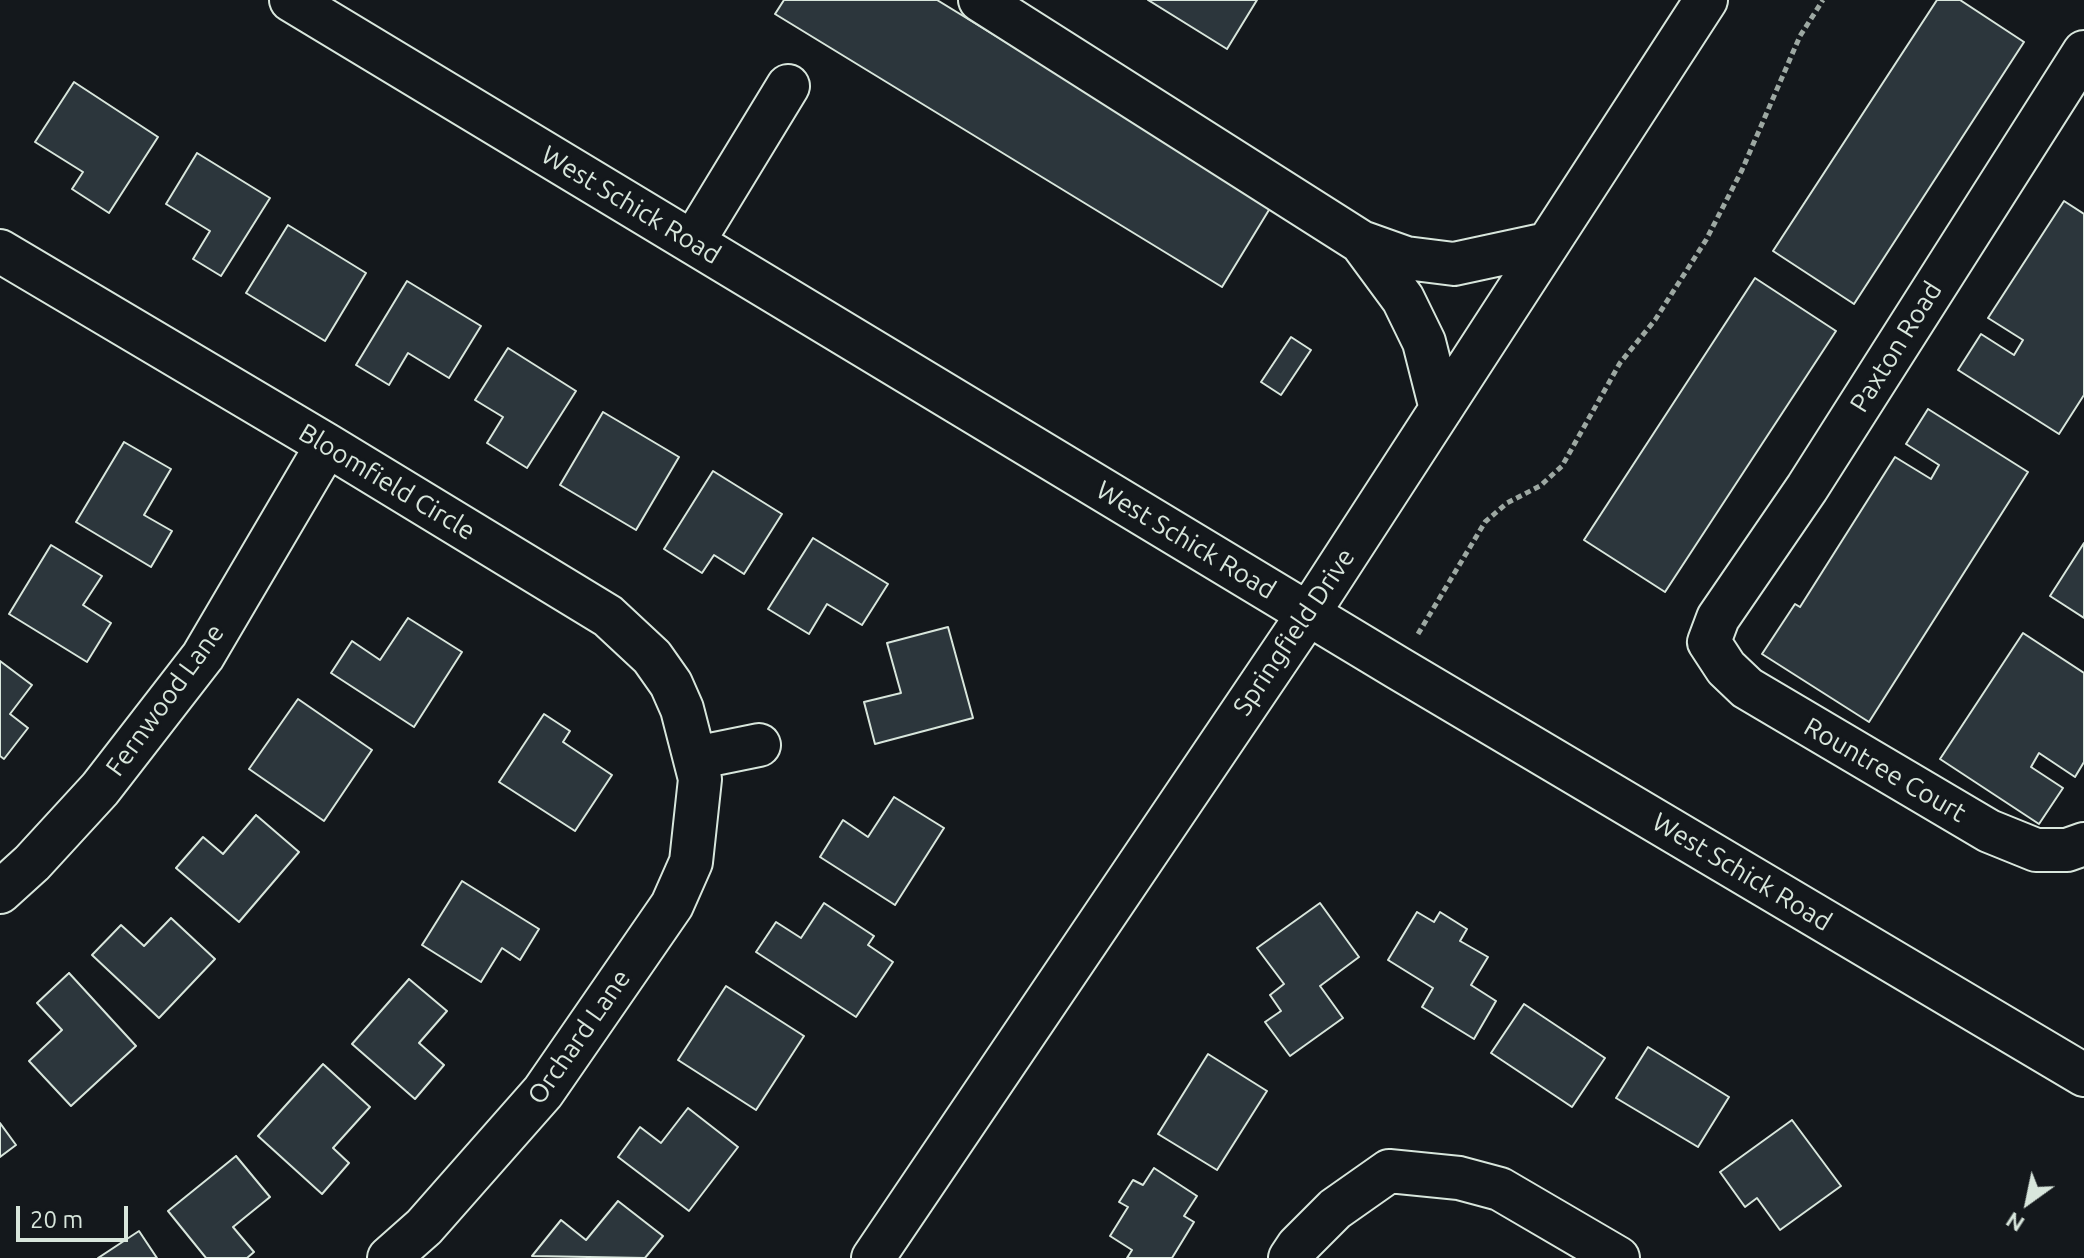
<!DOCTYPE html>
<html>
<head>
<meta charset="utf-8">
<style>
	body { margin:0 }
	#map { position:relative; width:2084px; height:1258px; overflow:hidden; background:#14181c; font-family:Ubuntu,sans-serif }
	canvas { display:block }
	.north { position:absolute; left:1988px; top:1162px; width:80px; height:80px; -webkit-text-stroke:6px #14181c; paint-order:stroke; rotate:213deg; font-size:22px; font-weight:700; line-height:32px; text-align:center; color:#d8e6dc }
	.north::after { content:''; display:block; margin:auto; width:28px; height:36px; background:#d8e6dc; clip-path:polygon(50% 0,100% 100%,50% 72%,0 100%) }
	.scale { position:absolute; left:16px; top:1206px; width:112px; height:36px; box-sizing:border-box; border:4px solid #d8e6dc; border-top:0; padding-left:10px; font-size:24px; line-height:28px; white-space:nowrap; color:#d8e6dc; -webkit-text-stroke:6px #14181c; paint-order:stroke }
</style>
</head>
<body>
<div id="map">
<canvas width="2084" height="1258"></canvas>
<div class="north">N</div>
<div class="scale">20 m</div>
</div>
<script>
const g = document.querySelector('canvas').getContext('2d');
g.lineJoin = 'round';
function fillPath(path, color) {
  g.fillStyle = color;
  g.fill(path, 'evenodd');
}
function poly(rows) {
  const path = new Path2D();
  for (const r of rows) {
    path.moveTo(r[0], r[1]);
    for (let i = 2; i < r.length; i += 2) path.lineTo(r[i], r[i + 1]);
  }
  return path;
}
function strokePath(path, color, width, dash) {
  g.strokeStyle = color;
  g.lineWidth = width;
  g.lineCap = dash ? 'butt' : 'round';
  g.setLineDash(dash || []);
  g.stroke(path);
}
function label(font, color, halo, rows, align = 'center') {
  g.font = font + ' Ubuntu,sans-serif';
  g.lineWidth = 6;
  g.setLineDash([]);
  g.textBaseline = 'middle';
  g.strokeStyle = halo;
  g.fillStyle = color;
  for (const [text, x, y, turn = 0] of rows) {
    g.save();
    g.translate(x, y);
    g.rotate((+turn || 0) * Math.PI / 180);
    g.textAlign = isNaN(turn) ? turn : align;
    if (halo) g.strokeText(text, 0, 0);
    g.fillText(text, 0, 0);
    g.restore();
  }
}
const building = poly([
	[784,0,937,0,1272,205,1222,287,775,14,784,0],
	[1148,0,1257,0,1227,49,1148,0],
	[1937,0,1960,0,2024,42,1854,304,1773,251,1937,0],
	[74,82,158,137,109,213,72,189,83,172,35,142,74,82],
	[197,153,270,198,221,276,193,259,210,231,166,204,197,153],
	[2064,201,2084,214,2084,395,2059,434,1958,370,1981,334,2014,355,2023,340,1988,318,2064,201],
	[288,225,366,273,325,341,246,293,288,225],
	[1755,278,1836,331,1665,592,1584,540,1755,278],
	[407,281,481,326,449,378,408,353,389,385,356,365,407,281],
	[1291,337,1311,350,1281,395,1261,382,1291,337],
	[508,348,576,391,527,468,487,443,503,417,475,400,508,348],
	[1928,409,2028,472,1869,722,1762,654,1795,604,1800,607,1895,457,1931,479,1939,465,1906,444,1928,409],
	[603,412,679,457,636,530,560,485,603,412],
	[124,442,171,469,144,515,172,531,151,567,76,522,124,442],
	[713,471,782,514,744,574,714,555,702,573,664,549,713,471],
	[813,538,888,584,862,625,827,604,809,634,768,609,813,538],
	[2084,543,2084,618,2050,596,2084,543],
	[51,545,102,576,83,605,111,623,87,662,9,614,51,545],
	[408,618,462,652,414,727,331,673,352,641,380,660,408,618],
	[948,627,973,718,875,744,864,702,901,693,887,643,948,627],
	[2023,633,2084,673,2084,762,2075,777,2039,753,2031,767,2063,788,2039,824,1940,759,2023,633],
	[0,661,32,685,10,714,28,728,4,759,0,756,0,661],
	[298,699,372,750,324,821,249,769,298,699],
	[544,714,570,731,563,742,612,775,575,831,499,782,544,714],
	[894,797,944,828,895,905,820,857,843,820,868,837,894,797],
	[256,815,299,852,239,922,176,868,203,837,223,854,256,815],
	[462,881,539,929,520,960,502,948,481,982,422,945,462,881],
	[824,903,874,936,868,945,893,962,856,1017,756,952,776,922,801,938,824,903],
	[1320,903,1359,957,1320,986,1343,1018,1290,1056,1265,1022,1281,1011,1270,995,1284,984,1257,948,1320,903],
	[1417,912,1434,922,1440,912,1467,929,1460,941,1488,957,1471,985,1496,1001,1474,1039,1422,1007,1433,988,1388,960,1417,912],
	[171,918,215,959,159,1018,92,955,121,925,144,946,171,918],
	[69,973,136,1046,71,1106,29,1061,62,1030,37,1003,69,973],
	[409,979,447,1011,419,1043,444,1065,415,1099,352,1044,409,979],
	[726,986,804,1036,756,1110,678,1060,726,986],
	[1524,1004,1605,1058,1572,1107,1491,1053,1524,1004],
	[1648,1047,1729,1097,1698,1147,1616,1098,1648,1047],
	[1208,1054,1267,1091,1217,1170,1158,1134,1208,1054],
	[323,1064,370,1107,333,1148,349,1163,322,1194,258,1136,323,1064],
	[688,1108,738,1147,689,1211,618,1157,640,1127,661,1143,688,1108],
	[1792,1120,1841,1186,1780,1230,1757,1198,1745,1207,1720,1172,1792,1120],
	[0,1123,16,1145,0,1157,0,1123],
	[236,1156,270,1197,233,1227,254,1252,247,1258,206,1258,168,1211,236,1156],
	[1154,1168,1197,1196,1184,1216,1194,1222,1172,1258,1127,1258,1132,1250,1110,1236,1128,1207,1119,1202,1133,1180,1143,1185,1154,1168],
	[618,1201,663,1236,645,1258,532,1256,561,1220,586,1240,618,1201],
	[139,1231,157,1258,98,1258,139,1231]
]);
fillPath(building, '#2c363c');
strokePath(building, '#d8e6dc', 2);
const minor = poly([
	[291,0,1398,668,2084,1075],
	[980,0,1361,242,1406,258,1454,264,1547,244],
	[2084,52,1807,488,1718,618,1709,642,1726,668,1747,688,1989,831,2036,850,2067,850,2084,844],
	[693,242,788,86],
	[1361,242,1403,299,1424,342,1441,409],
	[0,251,327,445,608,616,652,657,671,684,682,709,700,779,691,862,672,905,543,1092,424,1227,389,1258],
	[695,758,759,745],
	[0,892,32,863,100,789,203,656,327,445],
	[873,1258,1308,614,1706,0],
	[1290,1258,1298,1246,1335,1209,1389,1171,1459,1178,1500,1189,1618,1258]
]);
strokePath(minor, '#d8e6dc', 46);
strokePath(poly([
	[1418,634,1485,522,1507,503,1540,486,1562,466,1620,363,1655,320,1706,240,1742,170,1800,36,1823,0]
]), '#9da8a2', 5, [6, 4]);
strokePath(minor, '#14181c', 42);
label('26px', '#d8e6dc', '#14181c', [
	["West Schick Road",631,205,31],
	["Paxton Road",1896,347,-58],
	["Bloomfield Circle",387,482,31],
	["West Schick Road",1186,540,31],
	["Springfield Drive",1294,632,-56],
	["Fernwood Lane",165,700,-54],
	["Rountree Court",1885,770,30],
	["West Schick Road",1742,872,31],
	["Orchard Lane",579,1037,-55]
]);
</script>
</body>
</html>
